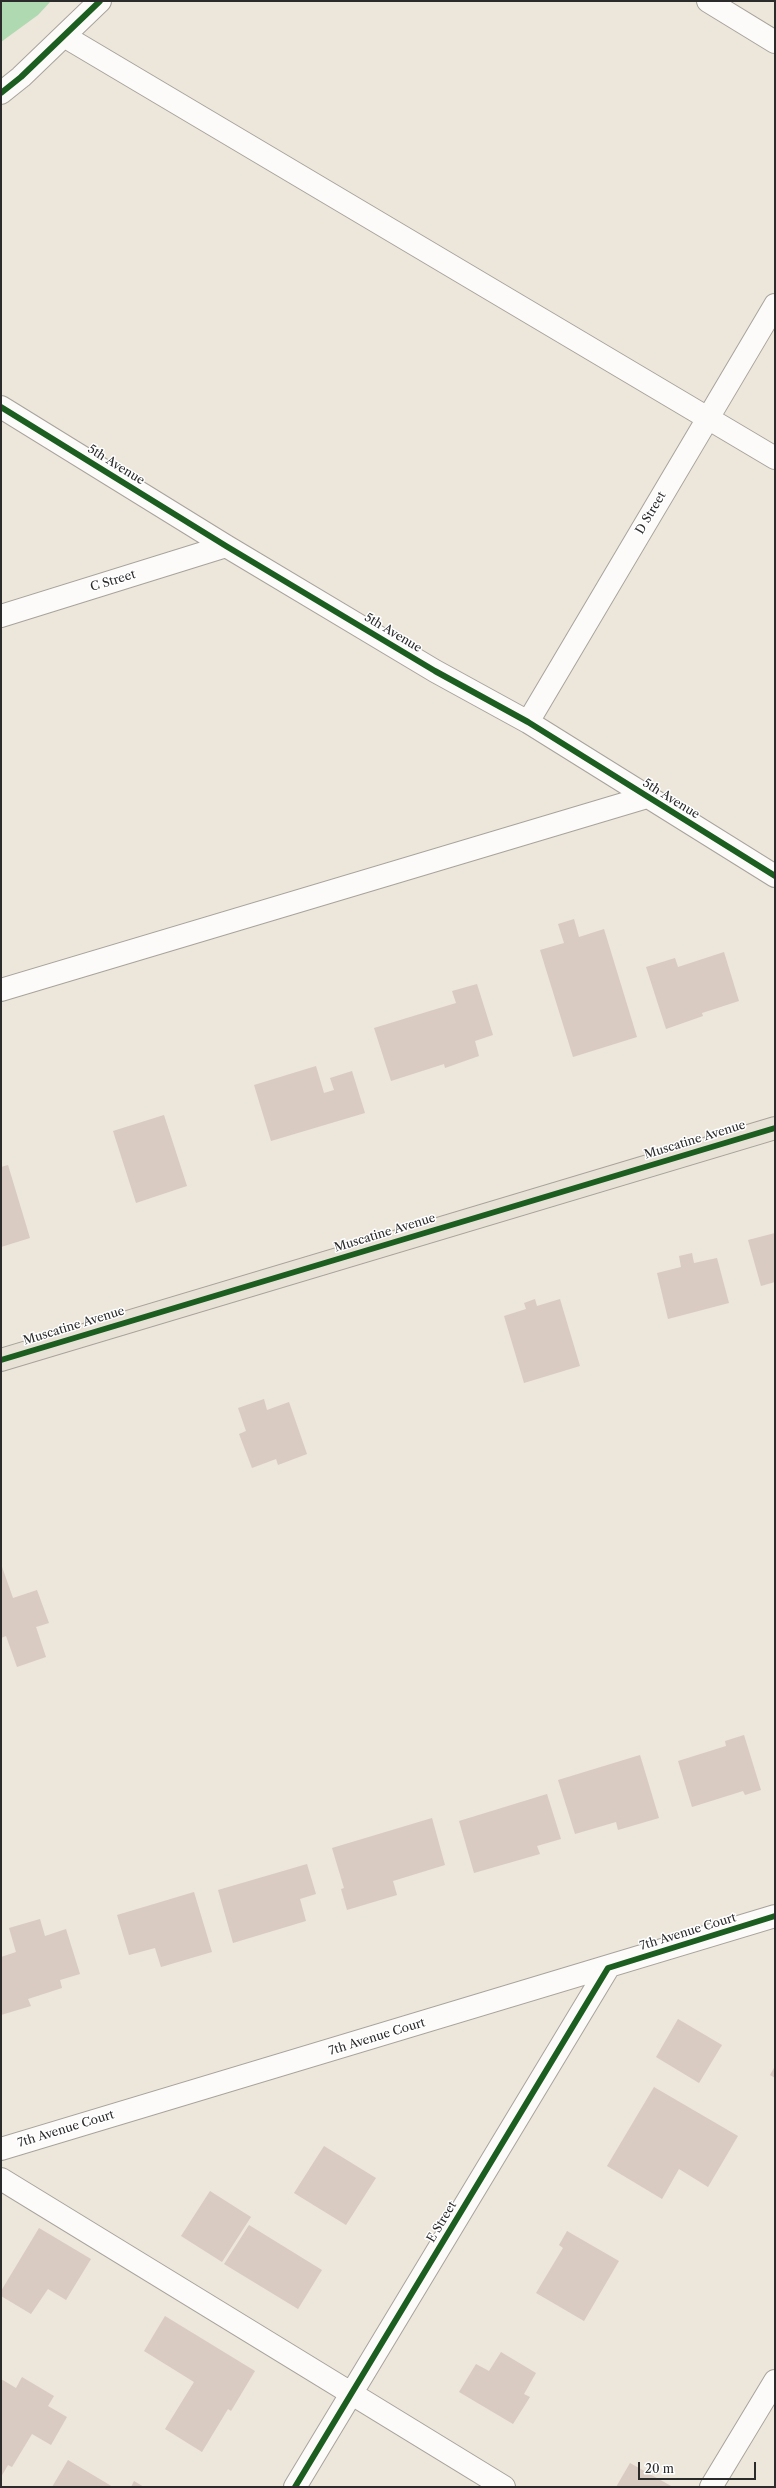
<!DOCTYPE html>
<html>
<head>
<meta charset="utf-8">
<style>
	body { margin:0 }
	#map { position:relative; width:776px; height:2488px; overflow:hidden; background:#ede6da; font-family:"Libre Caslon Text",serif }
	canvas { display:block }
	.frame { position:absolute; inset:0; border:2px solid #2b2b2b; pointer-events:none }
	.scale { position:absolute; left:638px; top:2462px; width:118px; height:18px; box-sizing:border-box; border:2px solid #2b2b2b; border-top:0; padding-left:5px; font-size:12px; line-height:14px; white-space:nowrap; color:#2b2b2b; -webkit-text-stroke:3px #fff; paint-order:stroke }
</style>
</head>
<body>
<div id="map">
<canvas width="776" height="2488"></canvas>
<div class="frame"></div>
<div class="scale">20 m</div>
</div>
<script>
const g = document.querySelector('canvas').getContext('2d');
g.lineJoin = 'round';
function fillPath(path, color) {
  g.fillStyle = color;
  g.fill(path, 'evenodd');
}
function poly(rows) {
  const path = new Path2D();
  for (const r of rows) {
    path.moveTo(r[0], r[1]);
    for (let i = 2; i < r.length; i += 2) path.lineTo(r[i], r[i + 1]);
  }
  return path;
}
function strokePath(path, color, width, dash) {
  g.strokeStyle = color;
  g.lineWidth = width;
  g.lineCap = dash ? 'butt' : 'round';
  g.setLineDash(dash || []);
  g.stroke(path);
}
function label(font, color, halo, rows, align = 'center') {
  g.font = font + ' "Libre Caslon Text",serif';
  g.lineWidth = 3;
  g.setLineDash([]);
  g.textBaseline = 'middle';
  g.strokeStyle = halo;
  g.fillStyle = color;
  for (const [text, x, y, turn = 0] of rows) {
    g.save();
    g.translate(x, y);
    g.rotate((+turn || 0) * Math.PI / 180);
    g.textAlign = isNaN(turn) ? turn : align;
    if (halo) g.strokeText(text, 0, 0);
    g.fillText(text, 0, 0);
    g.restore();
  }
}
fillPath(poly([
	[1,1,51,1,38,15,1,42]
]), '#afd9b1');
fillPath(poly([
	[574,919,579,937,604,929,637,1037,573,1057,540,950,564,943,558,924],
	[724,952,739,1001,702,1013,703,1016,666,1029,646,967,675,958,678,967],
	[477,984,493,1035,475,1041,479,1056,445,1068,444,1064,391,1081,374,1028,456,1003,452,991],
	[316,1066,324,1093,334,1090,330,1078,352,1071,365,1113,271,1141,254,1085],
	[164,1115,187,1186,136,1203,113,1131],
	[8,1165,30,1238,1,1247,1,1167],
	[775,1233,775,1282,761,1286,748,1240],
	[692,1253,694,1263,717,1258,729,1303,668,1319,657,1273,681,1267,679,1256],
	[535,1299,537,1306,560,1299,580,1366,524,1383,504,1316,526,1309,524,1303],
	[264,1399,267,1410,289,1402,307,1454,278,1465,276,1459,252,1468,239,1434,246,1431,238,1408],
	[1,1564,13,1598,37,1590,49,1623,36,1627,46,1657,17,1667,6,1636,1,1638],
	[744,1735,761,1790,745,1795,743,1791,692,1807,678,1761,726,1746,725,1741],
	[640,1755,659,1818,618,1830,616,1822,575,1834,558,1780],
	[547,1794,561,1839,537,1846,540,1854,474,1873,459,1821],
	[432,1818,445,1865,393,1881,397,1895,347,1910,341,1889,344,1888,332,1848],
	[307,1864,316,1894,300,1899,306,1921,233,1943,218,1890],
	[194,1892,212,1952,161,1967,155,1948,129,1955,117,1915],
	[40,1919,45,1936,66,1929,80,1974,60,1980,62,1988,28,1999,31,2006,1,2015,1,1957,16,1952,9,1928],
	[678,2019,722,2045,699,2083,656,2057],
	[775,2066,775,2078,770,2075],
	[654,2087,738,2136,708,2187,679,2169,662,2199,607,2166],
	[324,2146,376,2178,346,2225,294,2193],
	[210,2191,251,2217,222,2262,181,2236],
	[249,2225,322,2270,298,2309,224,2264],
	[39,2228,91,2259,66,2300,48,2289,31,2314,1,2296,1,2291],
	[567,2231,619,2261,584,2321,536,2293,563,2248,559,2245],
	[165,2316,255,2371,231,2411,228,2409,202,2452,165,2429,194,2382,144,2351],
	[501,2352,536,2373,524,2394,530,2397,513,2424,459,2392,476,2364,489,2371],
	[22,2377,54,2396,48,2406,67,2417,51,2445,32,2434,12,2467,8,2465,1,2477,1,2379,16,2388],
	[68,2460,113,2487,52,2487],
	[630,2463,673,2487,616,2487],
	[134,2481,144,2487,131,2487]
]), '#d9cbc1');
const minor = poly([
	[708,1,775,42],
	[64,36,775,458],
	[1,93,21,77,100,1],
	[1,407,226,546,435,671,528,722,775,876],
	[1,616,226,546],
	[528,722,775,305],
	[1,990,647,797],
	[1,2149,775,1916],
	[1,2179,504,2487],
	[295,2487,608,1968],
	[711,2487,775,2381]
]);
const major = poly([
	[1,1360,775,1128]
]);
strokePath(minor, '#a7a39c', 24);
strokePath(major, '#a7a39c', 24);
strokePath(minor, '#fcfbf9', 22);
strokePath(major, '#e8e2d6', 22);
strokePath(poly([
	[1,93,21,77,100,1],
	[1,407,226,546,435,671,528,722,775,876],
	[1,1360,775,1128],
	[295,2487,608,1968,775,1916]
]), '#1b5e20', 6);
label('12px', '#2b2b2b', '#fff', [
	["5th Avenue",116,465,32],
	["D Street",651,513,-59],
	["C Street",113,581,-17],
	["5th Avenue",393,633,31],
	["5th Avenue",671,799,32],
	["Muscatine Avenue",695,1140,-17],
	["Muscatine Avenue",385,1233,-17],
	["Muscatine Avenue",74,1326,-17],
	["7th Avenue Court",688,1932,-17],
	["7th Avenue Court",377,2037,-17],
	["7th Avenue Court",66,2129,-17],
	["E Street",442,2222,-59]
]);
</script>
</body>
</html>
